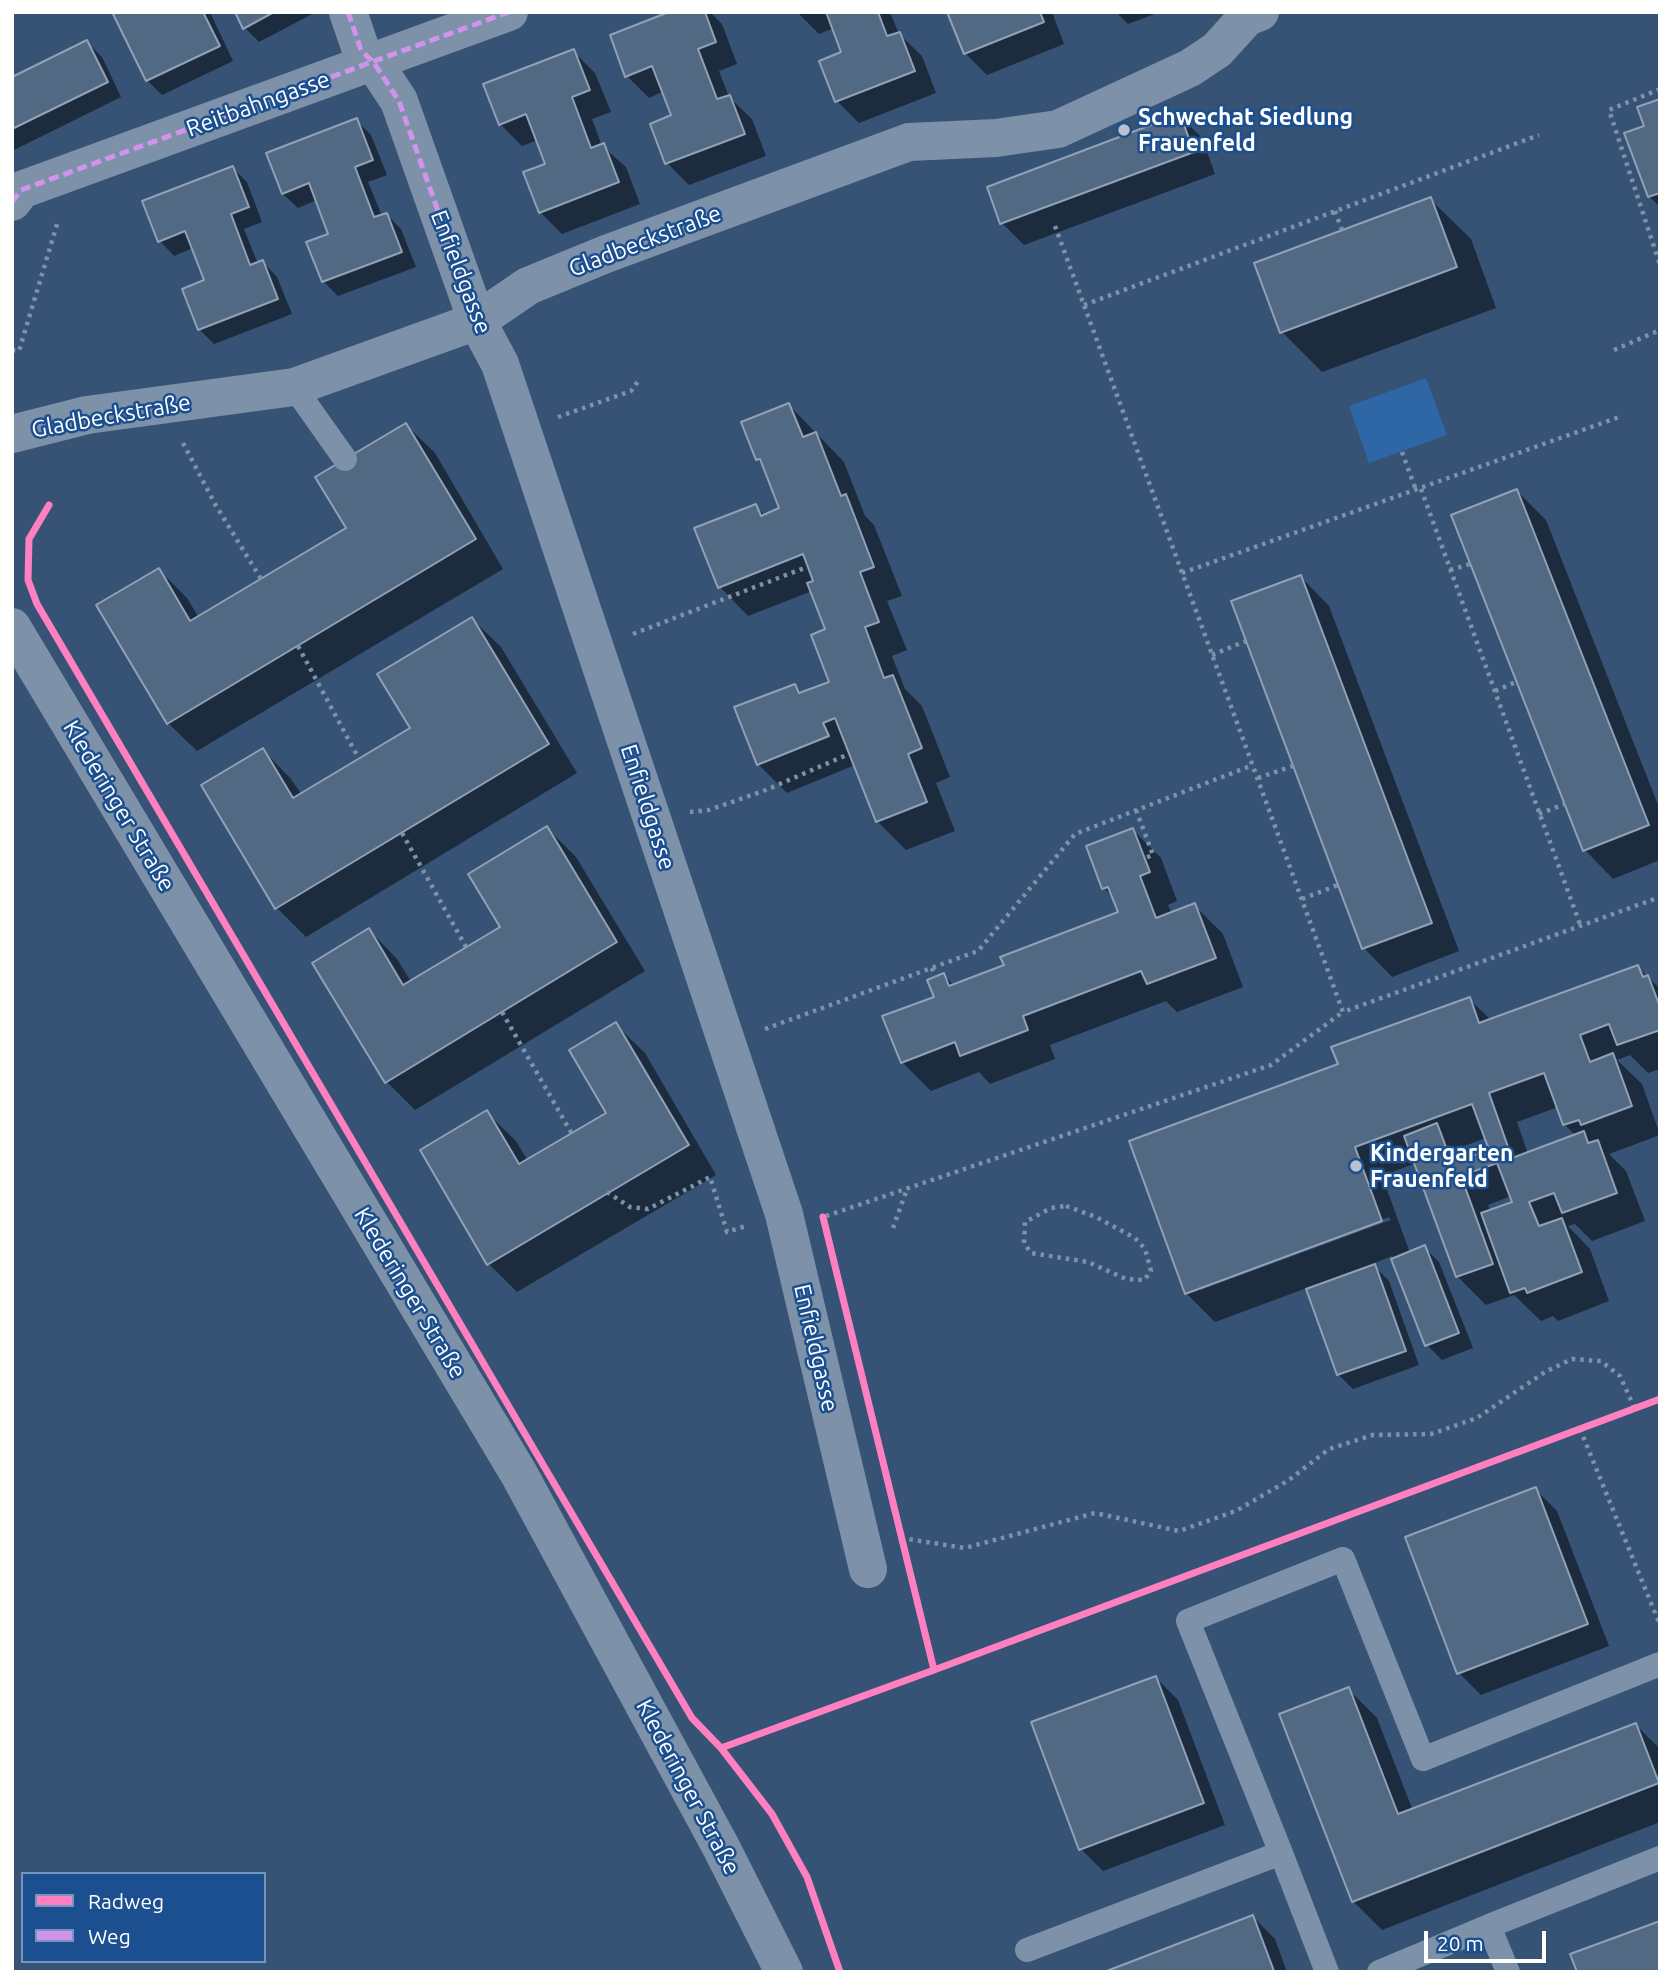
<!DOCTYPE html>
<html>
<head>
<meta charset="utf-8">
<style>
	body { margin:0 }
	#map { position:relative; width:1672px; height:1984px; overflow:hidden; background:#365274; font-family:Ubuntu,sans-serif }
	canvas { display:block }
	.frame { position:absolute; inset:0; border:14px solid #fff; pointer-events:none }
	.legend { position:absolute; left:21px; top:1872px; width:245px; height:91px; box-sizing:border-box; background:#1b4f8f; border:2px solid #7695bc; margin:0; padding:9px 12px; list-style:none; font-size:21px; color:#fff }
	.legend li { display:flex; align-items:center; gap:14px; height:35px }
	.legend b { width:35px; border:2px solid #7695bc }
	.scale { position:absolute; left:1424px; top:1931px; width:122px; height:32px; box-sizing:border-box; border:4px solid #fff; border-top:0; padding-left:9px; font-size:21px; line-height:24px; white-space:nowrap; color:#fff; -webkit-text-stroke:5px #1b4f8f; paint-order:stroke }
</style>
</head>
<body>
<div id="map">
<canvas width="1672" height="1984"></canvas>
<div class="frame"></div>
<ul class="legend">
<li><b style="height:9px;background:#ff80c0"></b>Radweg</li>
<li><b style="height:9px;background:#d193ec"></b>Weg</li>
</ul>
<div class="scale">20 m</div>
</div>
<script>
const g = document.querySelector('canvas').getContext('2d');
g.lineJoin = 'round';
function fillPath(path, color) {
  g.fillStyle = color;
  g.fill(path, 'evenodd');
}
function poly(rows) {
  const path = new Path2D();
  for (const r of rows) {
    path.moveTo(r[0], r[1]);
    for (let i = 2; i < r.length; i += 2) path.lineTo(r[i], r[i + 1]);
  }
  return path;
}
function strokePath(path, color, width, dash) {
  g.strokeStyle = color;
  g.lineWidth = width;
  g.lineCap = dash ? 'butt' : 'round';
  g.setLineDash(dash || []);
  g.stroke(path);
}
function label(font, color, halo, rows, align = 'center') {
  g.font = font + ' Ubuntu,sans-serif';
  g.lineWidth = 5;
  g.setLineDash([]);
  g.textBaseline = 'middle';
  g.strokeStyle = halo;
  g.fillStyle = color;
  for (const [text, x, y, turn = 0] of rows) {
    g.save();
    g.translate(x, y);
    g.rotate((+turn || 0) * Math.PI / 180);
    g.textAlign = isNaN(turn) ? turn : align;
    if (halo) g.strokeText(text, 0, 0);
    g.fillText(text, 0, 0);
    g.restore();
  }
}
fillPath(poly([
	[1426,378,1447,435,1369,463,1349,406]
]), '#2f66a5');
fillPath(poly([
	[121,12,210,12,233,61,162,95,147,80],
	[236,12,316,12,259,42,245,28],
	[674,12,710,12,722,24,737,64,719,71,729,97,752,119,766,156,689,185,667,163,652,125,674,116,664,91,649,98,627,76],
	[797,12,890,12,899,34,922,56,936,93,859,123,837,101,843,53,834,28,819,34],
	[953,12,1052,12,1064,44,987,75,965,53],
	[1116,12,1160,12,1128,24],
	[87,42,102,57,121,97,12,151,12,79],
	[573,51,595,73,611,112,592,119,602,146,626,167,640,204,562,234,540,212,547,165,538,140,522,146,500,124],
	[1660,101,1660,207,1649,196,1646,127],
	[1180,116,1202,138,1215,174,1024,245,1002,223],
	[356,120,371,135,387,175,368,182,382,216,387,215,401,229,416,267,338,296,323,281,330,235,317,200,298,208,283,194,268,154],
	[233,168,247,182,262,222,244,229,258,264,263,262,277,277,292,314,214,344,199,329,206,281,193,248,174,256,160,241],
	[1430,199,1471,239,1496,308,1322,372,1282,332],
	[789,405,844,462,865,516,874,525,902,596,887,601,907,650,892,656,905,689,922,706,950,777,936,783,955,831,906,850,877,821,855,765,787,793,758,764,795,686,803,694,832,683,827,630,812,591,748,616,720,587,756,506,765,516,781,509,765,466,757,459],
	[406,425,435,453,503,569,197,751,168,723,159,570,187,598,199,618,349,529],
	[1517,491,1546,520,1660,810,1660,860,1613,879,1585,850],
	[1301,577,1329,606,1459,951,1392,977,1364,948],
	[472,619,501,647,577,773,306,937,277,908,203,785,263,750,291,779,302,795,412,728],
	[547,828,576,857,645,971,415,1110,387,1082,369,930,397,959,412,983,503,927],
	[1133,830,1161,858,1177,901,1168,905,1172,914,1194,905,1223,934,1243,987,1177,1012,1166,1001,1050,1045,1055,1059,990,1084,979,1072,931,1091,902,1062,936,998,944,975,954,986,1120,913,1116,900,1104,888],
	[1638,967,1660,989,1660,1069,1648,1073,1630,1055,1617,1060,1642,1084,1660,1135,1609,1154,1626,1171,1645,1221,1592,1241,1575,1224,1568,1226,1590,1249,1609,1301,1558,1321,1553,1316,1541,1321,1514,1295,1486,1305,1457,1276,1416,1163,1382,1176,1410,1253,1424,1247,1439,1262,1473,1348,1442,1360,1427,1345,1392,1256,1372,1264,1389,1281,1419,1365,1353,1389,1338,1374,1307,1288,1215,1322,1186,1293,1340,1065,1469,999,1491,1020],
	[1558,1107,1564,1124,1576,1136,1528,1154,1517,1122],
	[1486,1138,1491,1151,1468,1159,1459,1148],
	[1511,1196,1514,1203,1491,1212,1488,1205],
	[1389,1217,1391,1220,1200,1290,1200,1286],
	[616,1025,645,1053,716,1175,517,1292,488,1263,487,1113,516,1141,528,1161,608,1113],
	[1535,1489,1557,1511,1609,1646,1481,1695,1459,1673],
	[1156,1678,1178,1700,1225,1825,1103,1871,1081,1849],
	[1348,1689,1377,1718,1413,1811,1636,1725,1660,1749,1660,1822,1382,1930,1353,1901],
	[1253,1917,1275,1939,1287,1972,1109,1972]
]), '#0007');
const building = poly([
	[117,12,203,12,220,46,146,81,113,14,117,12],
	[235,12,274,12,243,29,235,12],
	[669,12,705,12,716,42,698,49,717,99,730,95,745,134,665,164,650,124,671,115,652,66,625,77,610,35,669,12],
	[826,12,878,12,887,36,900,32,915,71,835,102,819,61,841,52,826,12],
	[947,12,1040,12,1044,22,964,54,947,12],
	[87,40,108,82,12,129,12,77,87,40],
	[574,49,590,90,572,97,591,148,604,143,619,182,539,213,523,172,545,164,526,114,499,125,483,84,574,49],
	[1660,99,1660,193,1648,197,1624,133,1644,126,1637,107,1660,99],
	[1180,114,1194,152,1000,224,987,187,1180,114],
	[357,118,373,160,355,167,374,217,387,213,402,252,322,282,306,242,328,234,309,183,282,194,266,153,357,118],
	[233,166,249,207,231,214,250,265,263,260,278,299,198,330,182,289,204,280,185,231,158,242,142,201,233,166],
	[1431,197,1457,267,1280,333,1254,263,1431,197],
	[789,403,803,437,816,432,841,496,846,494,874,567,860,572,879,622,865,627,884,678,893,675,922,748,908,754,927,802,876,822,835,718,823,723,829,736,757,765,734,707,795,684,799,693,829,682,811,635,825,629,807,583,813,581,803,554,718,588,694,528,756,504,761,516,779,508,760,459,756,460,741,422,789,403],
	[406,423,476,539,167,724,96,605,159,568,190,621,346,528,315,477,406,423],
	[1517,489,1649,825,1583,851,1451,515,1517,489],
	[1301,575,1432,923,1362,949,1231,601,1301,575],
	[472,617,549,744,275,909,201,785,263,748,293,798,410,728,377,674,472,617],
	[547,826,617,942,385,1083,312,963,369,928,403,985,500,927,468,874,547,826],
	[1133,828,1150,872,1140,876,1156,918,1195,903,1216,958,1147,984,1141,971,1023,1016,1028,1030,960,1056,955,1042,901,1063,882,1016,934,997,927,980,944,973,949,986,1004,965,1000,957,1118,912,1108,887,1102,889,1086,846,1133,828],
	[1638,965,1643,977,1648,975,1660,1007,1660,1030,1617,1045,1609,1024,1580,1035,1590,1062,1613,1053,1632,1106,1581,1125,1579,1120,1563,1125,1544,1073,1489,1093,1512,1158,1584,1131,1588,1143,1598,1140,1617,1193,1562,1213,1554,1193,1529,1202,1539,1226,1562,1218,1582,1272,1527,1293,1525,1288,1510,1293,1481,1213,1512,1202,1497,1163,1461,1176,1493,1264,1456,1277,1404,1136,1437,1123,1452,1163,1489,1150,1472,1104,1355,1147,1382,1221,1185,1294,1129,1141,1338,1064,1331,1047,1470,997,1479,1023,1638,965],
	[616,1022,689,1145,487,1265,420,1150,487,1110,519,1164,606,1113,569,1050,616,1022],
	[1425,1245,1459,1333,1425,1346,1391,1259,1425,1245],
	[1375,1264,1406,1351,1337,1375,1306,1289,1375,1264],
	[1536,1487,1588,1624,1457,1674,1405,1537,1536,1487],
	[1156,1676,1204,1803,1079,1850,1031,1722,1156,1676],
	[1349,1687,1398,1814,1636,1723,1659,1783,1352,1902,1279,1714,1349,1687],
	[1253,1915,1274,1971,1104,1972,1253,1915],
	[1660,1921,1660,1972,1577,1972,1570,1954,1660,1921]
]);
fillPath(building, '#526984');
strokePath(building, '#92a2b6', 2);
strokePath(poly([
	[1660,89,1609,110,1660,265],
	[1335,211,1342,230],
	[1055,226,1343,1012,1660,897],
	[1084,305,1539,135],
	[12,350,19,351,58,221],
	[1614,350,1660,330],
	[558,417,631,391,639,380],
	[183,443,215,504,261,579],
	[1402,452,1416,490],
	[1421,489,1581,927],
	[1450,570,1470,564],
	[1182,573,1622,416],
	[633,634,807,567],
	[298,646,359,759],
	[1212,655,1246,641],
	[1495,691,1516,682],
	[1258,778,1293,766],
	[1136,810,1153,855,1145,858],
	[690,812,709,810,766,790,849,754],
	[1539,814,1565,804],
	[402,833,466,947],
	[1302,899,1338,885],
	[932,968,935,977],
	[502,1012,572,1134],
	[765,1029,978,951,1075,834,1253,765],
	[607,1192,630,1207,648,1209,710,1177,727,1232,746,1226],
	[1066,1206,1096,1217,1135,1238,1145,1249,1151,1271,1144,1280,1126,1279,1088,1262,1031,1253,1024,1243,1025,1222,1051,1208,1066,1206],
	[826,1216,1271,1065,1343,1012],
	[893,1228,907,1189],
	[1580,1429,1660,1625],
	[901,1538,965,1548,1095,1513,1179,1531,1236,1511,1289,1480,1329,1449,1373,1435,1431,1434,1477,1418,1545,1372,1572,1359,1601,1361,1620,1376,1635,1409]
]), '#7d92a8', 4.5, [3.5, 5]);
strokePath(poly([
	[294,387,345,459],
	[1281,1853,1327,1972],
	[1027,1950,1281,1853,1188,1621,1343,1559,1423,1759,1660,1664],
	[1379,1972,1489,1926],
	[1508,1972,1489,1926,1660,1858]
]), '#7d92a8', 24);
strokePath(poly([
	[348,12,361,50,374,63,399,101,477,321,500,364,784,1214,868,1569],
	[12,202,21,190,509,12],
	[12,434,87,415,294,387,477,321,528,286,606,254,909,142,996,138,1058,129,1190,68,1217,50,1247,17,1260,12]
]), '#7d92a8', 38);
strokePath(poly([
	[12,627,519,1474,722,1849,784,1972]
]), '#7d92a8', 38);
strokePath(poly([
	[348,12,361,50,374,63,399,101,477,321],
	[12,202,21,190,509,12]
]), '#d193ec', 5, [10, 5]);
strokePath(poly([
	[49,505,29,539,28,580,37,604,692,1718,721,1748,772,1814,807,1877,840,1972],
	[823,1217,934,1670,1660,1399],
	[721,1748,934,1670]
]), '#ff80c0', 7);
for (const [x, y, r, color] of [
	[1124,130,7,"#b9c2ce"],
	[1356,1166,7,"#b9c2ce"]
]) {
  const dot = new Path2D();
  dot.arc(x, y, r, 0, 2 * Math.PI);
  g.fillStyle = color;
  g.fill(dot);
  strokePath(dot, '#1b4f8f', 2.5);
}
label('23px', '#fff', '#1b4f8f', [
	["Reitbahngasse",258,104,-20],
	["Gladbeckstraße",645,241,-21],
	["Enfieldgasse",461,272,69],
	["Gladbeckstraße",111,416,-10],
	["Klederinger Straße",119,806,59],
	["Enfieldgasse",648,807,72],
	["Klederinger Straße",410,1293,59],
	["Enfieldgasse",816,1348,77],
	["Klederinger Straße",688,1787,62]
]);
label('bold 23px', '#fff', '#1b4f8f', [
	["Schwechat Siedlung",1138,117],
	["Frauenfeld",1138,143],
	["Kindergarten",1370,1153],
	["Frauenfeld",1370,1179]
], 'left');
</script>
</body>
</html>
